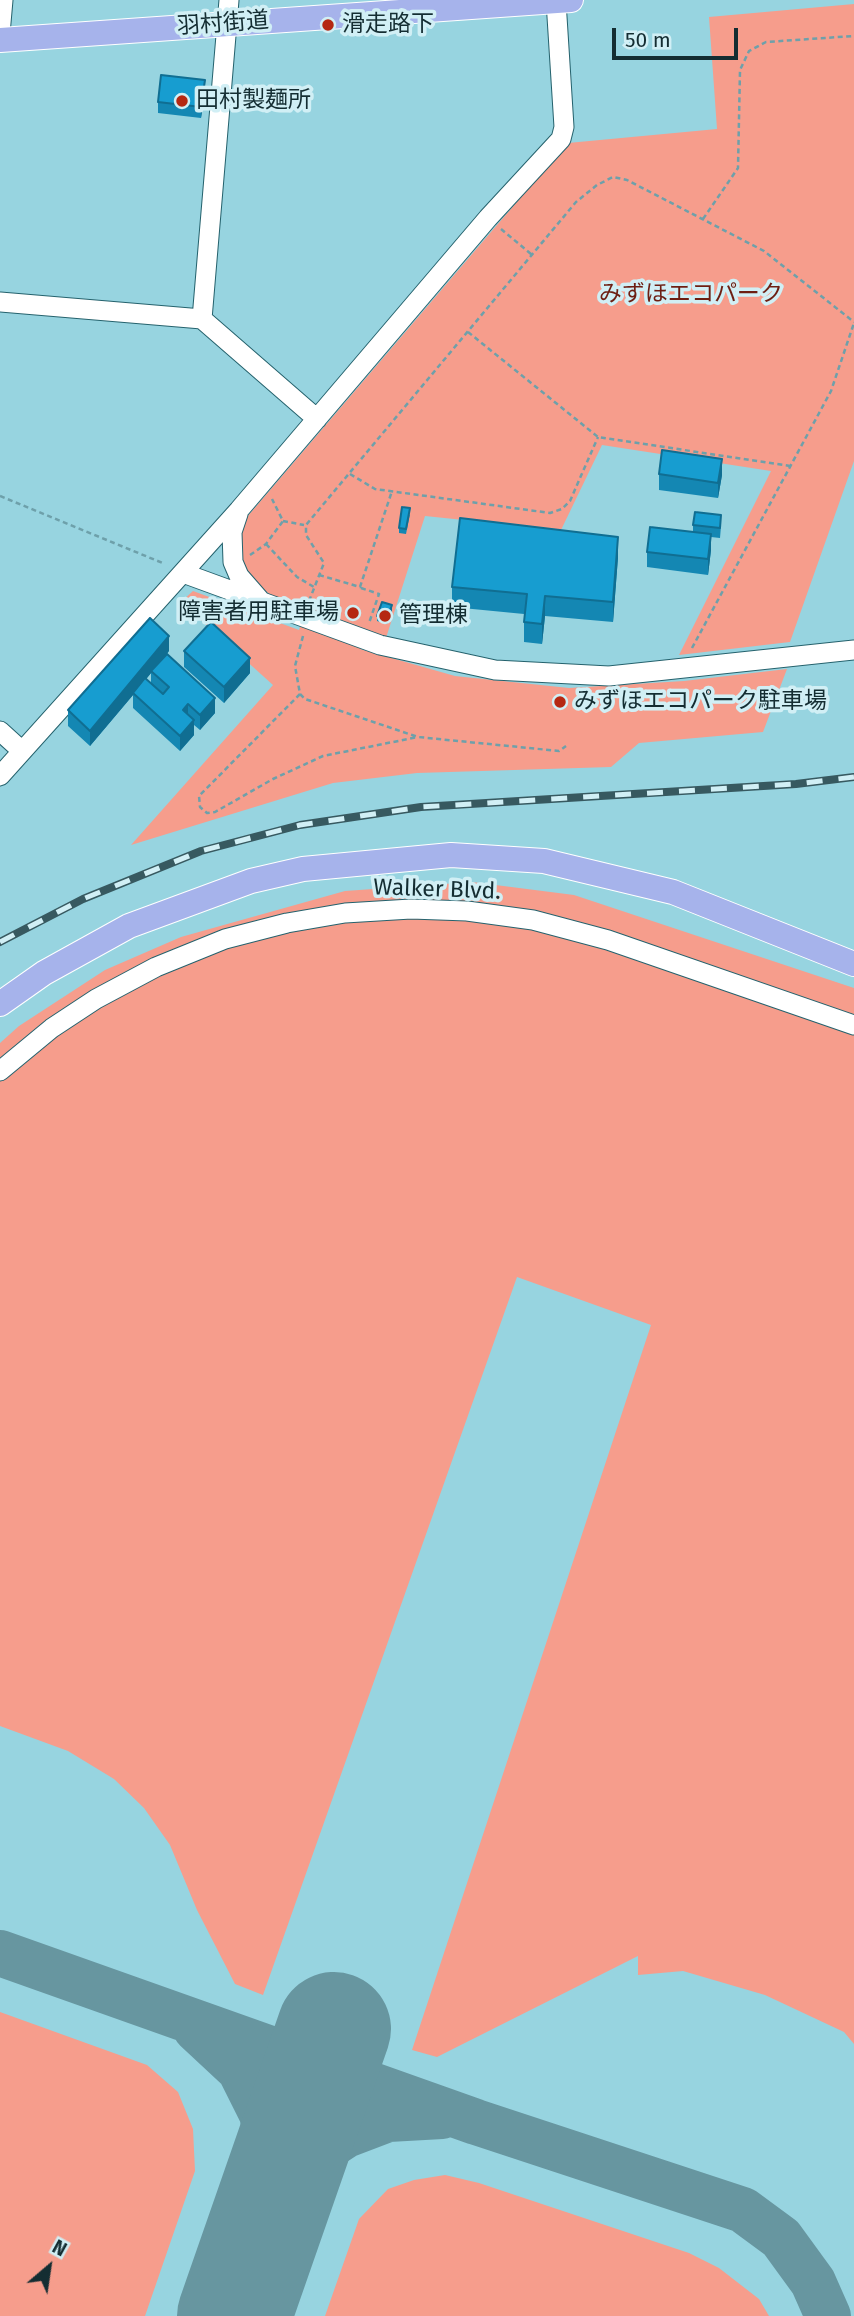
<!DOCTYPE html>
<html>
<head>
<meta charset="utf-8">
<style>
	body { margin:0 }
	#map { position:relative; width:854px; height:2316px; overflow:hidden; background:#97d4e0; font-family:"Fira Sans",sans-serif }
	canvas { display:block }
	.north { position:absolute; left:14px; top:2232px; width:70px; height:70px; -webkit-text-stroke:5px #d1eff5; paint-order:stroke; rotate:29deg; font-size:19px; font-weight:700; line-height:28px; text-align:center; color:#142d32 }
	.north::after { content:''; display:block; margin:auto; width:24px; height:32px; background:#142d32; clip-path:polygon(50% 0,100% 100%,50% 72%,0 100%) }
	.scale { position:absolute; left:612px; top:28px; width:126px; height:32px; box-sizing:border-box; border:4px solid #142d32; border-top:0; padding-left:9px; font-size:21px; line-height:24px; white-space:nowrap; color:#142d32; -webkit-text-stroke:5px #d1eff5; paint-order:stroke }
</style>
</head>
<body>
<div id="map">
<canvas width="854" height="2316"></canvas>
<div class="north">N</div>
<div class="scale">50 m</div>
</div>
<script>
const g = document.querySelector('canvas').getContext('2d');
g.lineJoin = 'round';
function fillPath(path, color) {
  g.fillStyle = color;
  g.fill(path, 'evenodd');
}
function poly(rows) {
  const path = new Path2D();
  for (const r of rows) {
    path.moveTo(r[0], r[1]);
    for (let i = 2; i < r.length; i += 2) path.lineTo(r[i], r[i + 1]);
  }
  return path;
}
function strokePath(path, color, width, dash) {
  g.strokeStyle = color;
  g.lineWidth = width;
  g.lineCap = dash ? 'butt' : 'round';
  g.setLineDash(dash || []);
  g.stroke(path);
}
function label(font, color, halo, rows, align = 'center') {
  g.font = font + ' "Fira Sans","Noto Sans JP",sans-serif';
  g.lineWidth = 7;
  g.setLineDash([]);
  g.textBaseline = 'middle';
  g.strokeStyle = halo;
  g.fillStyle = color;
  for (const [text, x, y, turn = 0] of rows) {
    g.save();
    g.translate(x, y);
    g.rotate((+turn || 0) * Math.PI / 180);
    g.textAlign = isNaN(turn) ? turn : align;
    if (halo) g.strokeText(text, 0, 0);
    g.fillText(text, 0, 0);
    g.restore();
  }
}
fillPath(poly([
	[854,4,854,461,790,642,679,655,771,471,602,445,561,530,425,516,386,638,365,633,360,649,455,676,569,688,684,681,787,669,763,732,639,743,611,767,417,773,333,783,131,845,273,685,181,602,193,591,299,630,305,611,272,596,249,578,240,559,239,536,247,517,497,225,568,143,717,129,709,17],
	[472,882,574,895,854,988,854,2044,844,2032,765,1995,683,1971,638,1975,638,1956,437,2057,412,2050,651,1325,517,1277,263,1995,235,1984,197,1910,170,1845,144,1808,114,1779,68,1751,0,1726,0,1043,19,1026,105,970,181,937,345,891],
	[0,2012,147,2065,178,2092,193,2129,195,2171,145,2316,0,2316],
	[445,2175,479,2183,689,2253,719,2268,759,2299,769,2316,325,2316,359,2219,388,2189,414,2180]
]), '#f69d8c');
strokePath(poly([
	[0,1953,476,2122,743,2210,781,2238,813,2282,828,2316],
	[196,2029,240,2070,262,2114,272,2163,267,2215],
	[264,2228,293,2178,323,2150,346,2135,388,2119,442,2116]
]), '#6796a0', 46);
strokePath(poly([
	[234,2316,334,2029]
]), '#6796a0', 114);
const minor = poly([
	[0,34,3,0],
	[0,302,202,319,317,419],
	[202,319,229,0],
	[238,514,232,532,233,562,239,576,260,600],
	[183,573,380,645,495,670,609,676,854,650],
	[0,731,22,751],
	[0,776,239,510,488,218,561,139,564,127,556,1],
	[0,1071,52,1028,96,999,156,967,225,939,287,923,345,913,411,909,467,911,533,920,608,940,854,1025]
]);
const major = poly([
	[0,40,571,0],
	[0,1004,44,973,129,926,251,881,303,869,451,855,544,861,673,892,854,964]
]);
strokePath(minor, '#25626d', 21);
strokePath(major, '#fff', 26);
strokePath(poly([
	[703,219,738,168,740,70,749,51,766,42,854,36],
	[501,229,531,254],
	[468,332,598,437,790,466],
	[350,474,375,489,550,513,562,509,570,501,598,437],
	[0,496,165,564],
	[283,521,304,525],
	[266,544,297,577,314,587],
	[250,555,266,544,283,521,272,499],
	[319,575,360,587,392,491],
	[361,588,379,594,369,623],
	[309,601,324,563,306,535,306,525,576,202,597,185,613,177,627,180,764,251,854,322],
	[303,636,295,666,300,694,305,699,418,737,559,751,566,746],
	[692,648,831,391,854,323],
	[300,694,199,796,200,807,207,813,215,812,273,779,323,756,418,737]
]), '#6ea0aa', 2.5, [5, 3.5]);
strokePath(minor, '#fff', 19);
strokePath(major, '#a6b3eb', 24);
const rail = poly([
	[0,942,83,899,201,851,300,825,421,807,796,784,854,777]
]);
strokePath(rail, '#375960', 8);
strokePath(rail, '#d1eff5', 5, [16]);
fillPath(poly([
	[205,91,201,118,158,113,158,102],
	[659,474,722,475,718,498,659,490],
	[410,514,406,534,399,533,399,528],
	[693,525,721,526,720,538,711,537,711,550,708,575,647,567,647,552,693,532],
	[618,557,613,622,545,616,542,644,524,642,524,614,452,607,452,587],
	[392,611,387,624,377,621,377,616],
	[169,651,164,658,215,713,200,730,194,725,194,735,180,751,133,708,133,695,90,746,68,726,68,710],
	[151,673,151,684,146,679],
	[184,651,250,673,224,703,184,667]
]), '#1487b3');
fillPath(poly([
	[205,80,205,91,201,118,201,107],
	[722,459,722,475,718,498,718,483],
	[711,534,711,550,708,575,708,559],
	[618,537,618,557,613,622,613,602],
	[545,596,545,616,542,644,542,624],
	[392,605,392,611,387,624,387,619],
	[169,636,169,651,134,694,133,693,133,695,90,746,90,731],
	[250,658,250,673,224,703,224,687],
	[215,698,215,713,200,730,200,715],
	[188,704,188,719,183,710],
	[194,720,194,735,180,751,180,736]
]), '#106e92');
const building = poly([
	[161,75,205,80,201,107,158,102,161,75],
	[662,450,722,459,718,483,659,474,662,450],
	[402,507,410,508,406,529,399,528,402,507],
	[695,512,721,515,720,528,693,525,695,512],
	[460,518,618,537,613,602,545,596,542,624,524,622,527,594,452,587,460,518],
	[650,527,711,534,708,559,647,552,650,527],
	[382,602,392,605,387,619,377,616,382,602],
	[150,618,169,636,90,731,68,710,150,618],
	[211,622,250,658,224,687,184,651,211,622],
	[167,654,215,698,200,715,188,704,183,710,194,720,180,736,133,693,145,678,163,694,169,687,151,671,167,654]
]);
fillPath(building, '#179dd0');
strokePath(building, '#106e92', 2);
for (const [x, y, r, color] of [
	[328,25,7,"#b52812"],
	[182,101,7,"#b52812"],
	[353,613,7,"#b52812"],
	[385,616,7,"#b52812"],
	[560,702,7,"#b52812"]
]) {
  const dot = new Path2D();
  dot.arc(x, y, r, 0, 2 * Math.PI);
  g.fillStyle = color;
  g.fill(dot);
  strokePath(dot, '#d1eff5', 2.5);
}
label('23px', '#142d32', '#d1eff5', [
	["羽村街道",223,24,-4],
	["Walker Blvd.",437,890,2]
]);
label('23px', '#142d32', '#d1eff5', [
	["滑走路下",342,25],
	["田村製麺所",196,101],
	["障害者用駐車場",339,613,"right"],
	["管理棟",399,616],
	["みずほエコパーク駐車場",574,702]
], 'left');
label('23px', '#6d1e12', '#d1eff5', [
	["みずほエコパーク",691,295]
]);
</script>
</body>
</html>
